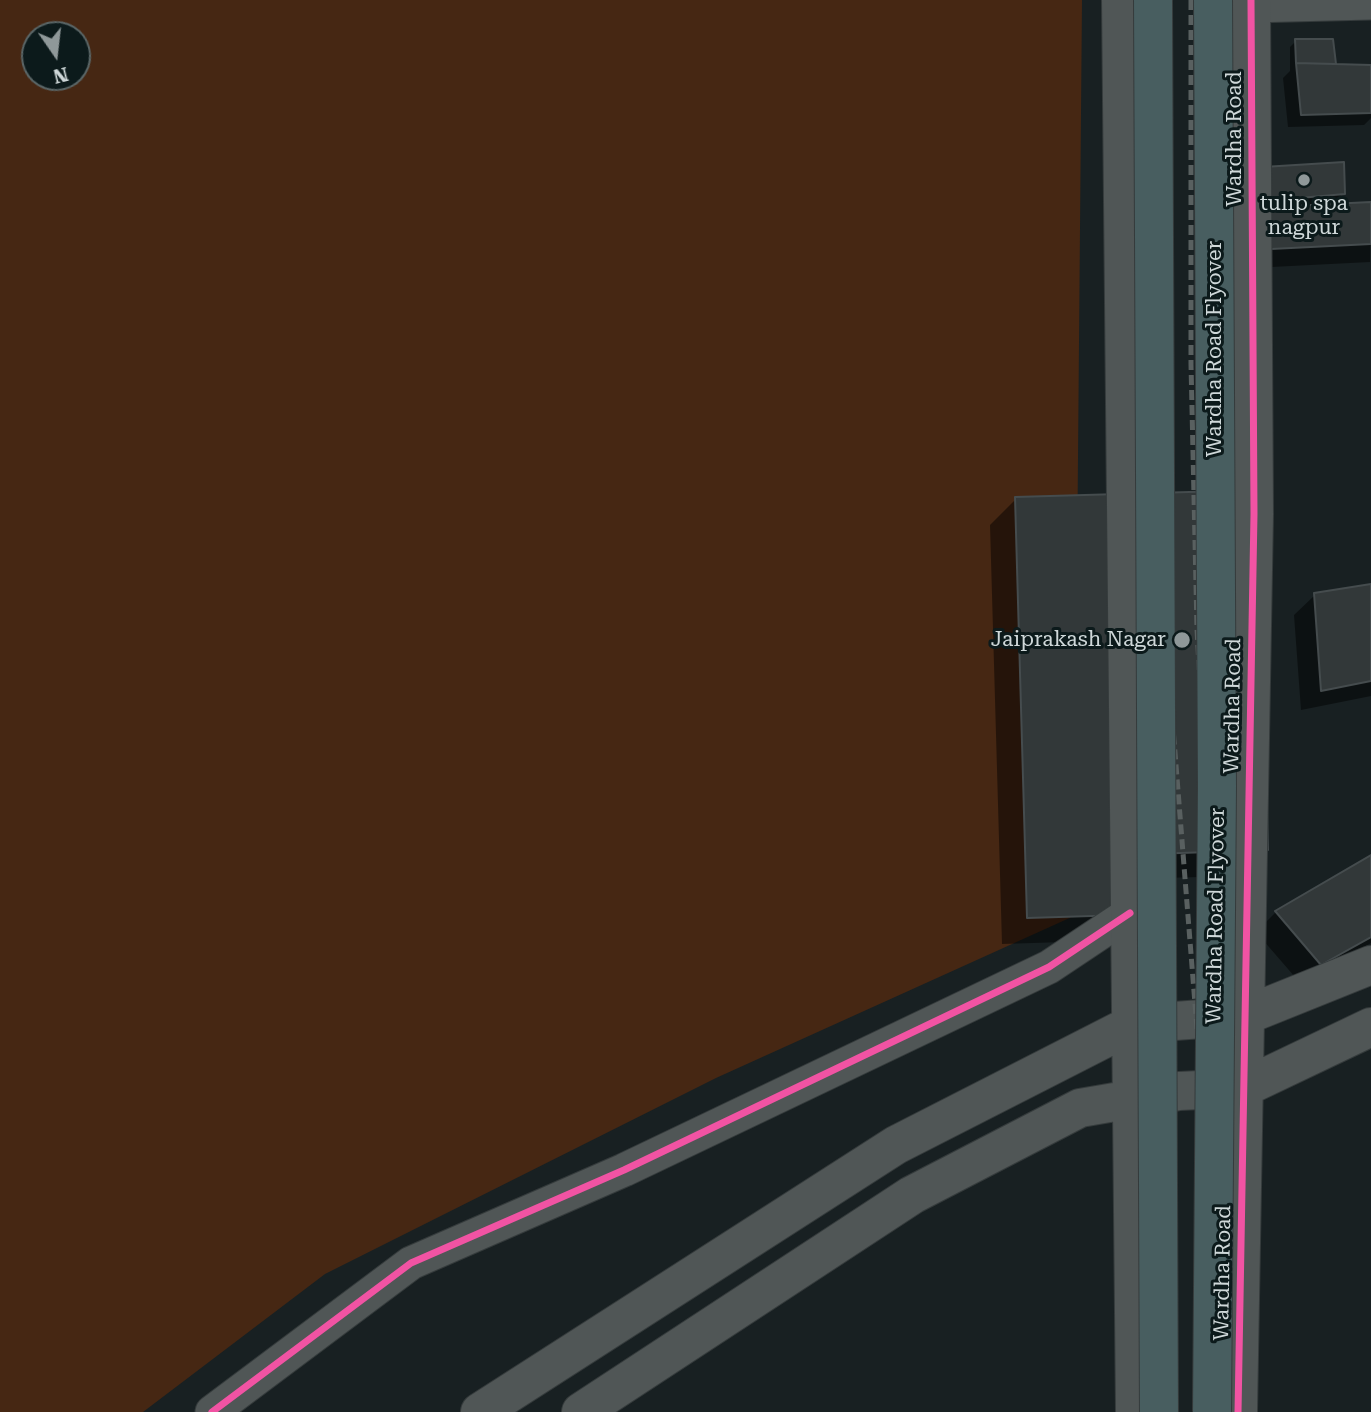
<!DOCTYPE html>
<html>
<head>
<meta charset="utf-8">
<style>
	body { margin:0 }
	#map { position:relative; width:1371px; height:1412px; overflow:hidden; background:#182022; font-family:"Roboto Serif",serif }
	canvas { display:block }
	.north { position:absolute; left:21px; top:21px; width:70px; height:70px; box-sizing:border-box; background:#0c1a1b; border:2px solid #5a6667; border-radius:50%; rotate:166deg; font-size:19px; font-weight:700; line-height:28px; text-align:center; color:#cfd8d9 }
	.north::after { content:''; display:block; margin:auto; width:24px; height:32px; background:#8f9899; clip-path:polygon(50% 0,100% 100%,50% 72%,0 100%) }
</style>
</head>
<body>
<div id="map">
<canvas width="1371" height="1412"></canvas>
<div class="north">N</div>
</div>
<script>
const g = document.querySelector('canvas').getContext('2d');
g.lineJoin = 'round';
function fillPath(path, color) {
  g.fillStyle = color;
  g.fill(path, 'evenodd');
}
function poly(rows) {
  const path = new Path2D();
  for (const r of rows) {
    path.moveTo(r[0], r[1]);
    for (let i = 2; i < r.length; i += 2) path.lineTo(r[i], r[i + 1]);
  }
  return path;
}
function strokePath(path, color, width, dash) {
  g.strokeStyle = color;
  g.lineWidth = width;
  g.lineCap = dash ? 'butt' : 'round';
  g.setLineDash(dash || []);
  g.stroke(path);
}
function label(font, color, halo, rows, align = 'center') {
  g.font = font + ' "Roboto Serif",serif';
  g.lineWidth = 6;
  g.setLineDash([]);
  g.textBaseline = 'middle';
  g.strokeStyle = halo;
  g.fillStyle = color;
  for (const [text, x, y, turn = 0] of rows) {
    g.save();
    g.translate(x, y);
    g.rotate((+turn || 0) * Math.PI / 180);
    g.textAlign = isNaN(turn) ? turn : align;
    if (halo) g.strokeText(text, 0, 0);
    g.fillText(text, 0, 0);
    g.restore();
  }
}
fillPath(poly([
	[0,0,1082,0,1074,916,716,1078,325,1274,143,1412,0,1412],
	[35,35,77,35,77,77,35,77]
]), '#462713');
fillPath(poly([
	[1296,41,1334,63,1332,66,1371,67,1371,118,1364,125,1288,127,1283,78,1290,71,1290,47],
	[1342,164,1343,193,1331,206,1371,204,1370,262,1232,269,1250,210],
	[1016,499,1240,876,1121,879,1095,941,1002,944,990,525],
	[1371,586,1371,696,1301,710,1294,615,1315,595],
	[1371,857,1371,943,1301,984,1256,932,1276,912]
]), '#0007');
const building = poly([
	[1295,39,1333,39,1336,64,1296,63,1295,39],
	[1296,63,1371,65,1371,113,1301,115,1296,63],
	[1344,162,1345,194,1265,201,1263,167,1344,162],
	[1371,202,1371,244,1251,250,1249,208,1371,202],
	[1259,490,1268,850,1122,855,1124,915,1027,918,1015,497,1259,490],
	[1371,584,1371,681,1321,691,1314,593,1371,584],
	[1371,855,1371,937,1321,965,1275,911,1371,855]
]);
fillPath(building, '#323839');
strokePath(building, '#454c4e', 2);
const street = poly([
	[1227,2,1251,6,1371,3],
	[212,1412,411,1263,624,1170,1049,967,1130,913]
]);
const secondary = poly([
	[1121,0,1135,1412],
	[480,1412,896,1145,1133,1024,1244,1016,1371,965],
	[581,1412,912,1195,1080,1108,1179,1091,1243,1088,1371,1027],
	[1238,1412,1254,514,1251,0]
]);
strokePath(street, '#353b3c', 35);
strokePath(secondary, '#353b3c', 40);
strokePath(street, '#505656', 33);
strokePath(secondary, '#505656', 38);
strokePath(poly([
	[1163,0,1168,368,1165,627,1204,1117,1197,1412],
	[1191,0,1191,364,1197,629,1223,1117,1216,1412]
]), '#596060', 5, [10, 5]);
const highwayBridge = poly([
	[1153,0,1159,1412],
	[1212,1412,1217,786,1213,0]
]);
strokePath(highwayBridge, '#353b3c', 40, []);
strokePath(highwayBridge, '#485e60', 38);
strokePath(poly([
	[212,1412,411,1263,624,1170,1049,967,1130,913],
	[1238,1412,1254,514,1251,0]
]), '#f153a3', 7);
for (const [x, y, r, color] of [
	[1304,180,7,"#8f9899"],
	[1182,640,9,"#8f9899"]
]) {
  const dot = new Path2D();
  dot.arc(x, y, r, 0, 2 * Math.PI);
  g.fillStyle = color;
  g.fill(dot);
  strokePath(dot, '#0c1a1b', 2.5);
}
label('21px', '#cfd8d9', '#0c1a1b', [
	["Wardha Road",1235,139,-90],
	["Wardha Road Flyover",1215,349,-90],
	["Wardha Road",1233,706,-89],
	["Wardha Road Flyover",1216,916,-89],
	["Wardha Road",1223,1273,-89]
]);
label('21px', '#cfd8d9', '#0c1a1b', [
	["tulip spa",1304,204],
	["nagpur",1304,228],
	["Jaiprakash Nagar",1166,640,"right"]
]);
</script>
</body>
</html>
